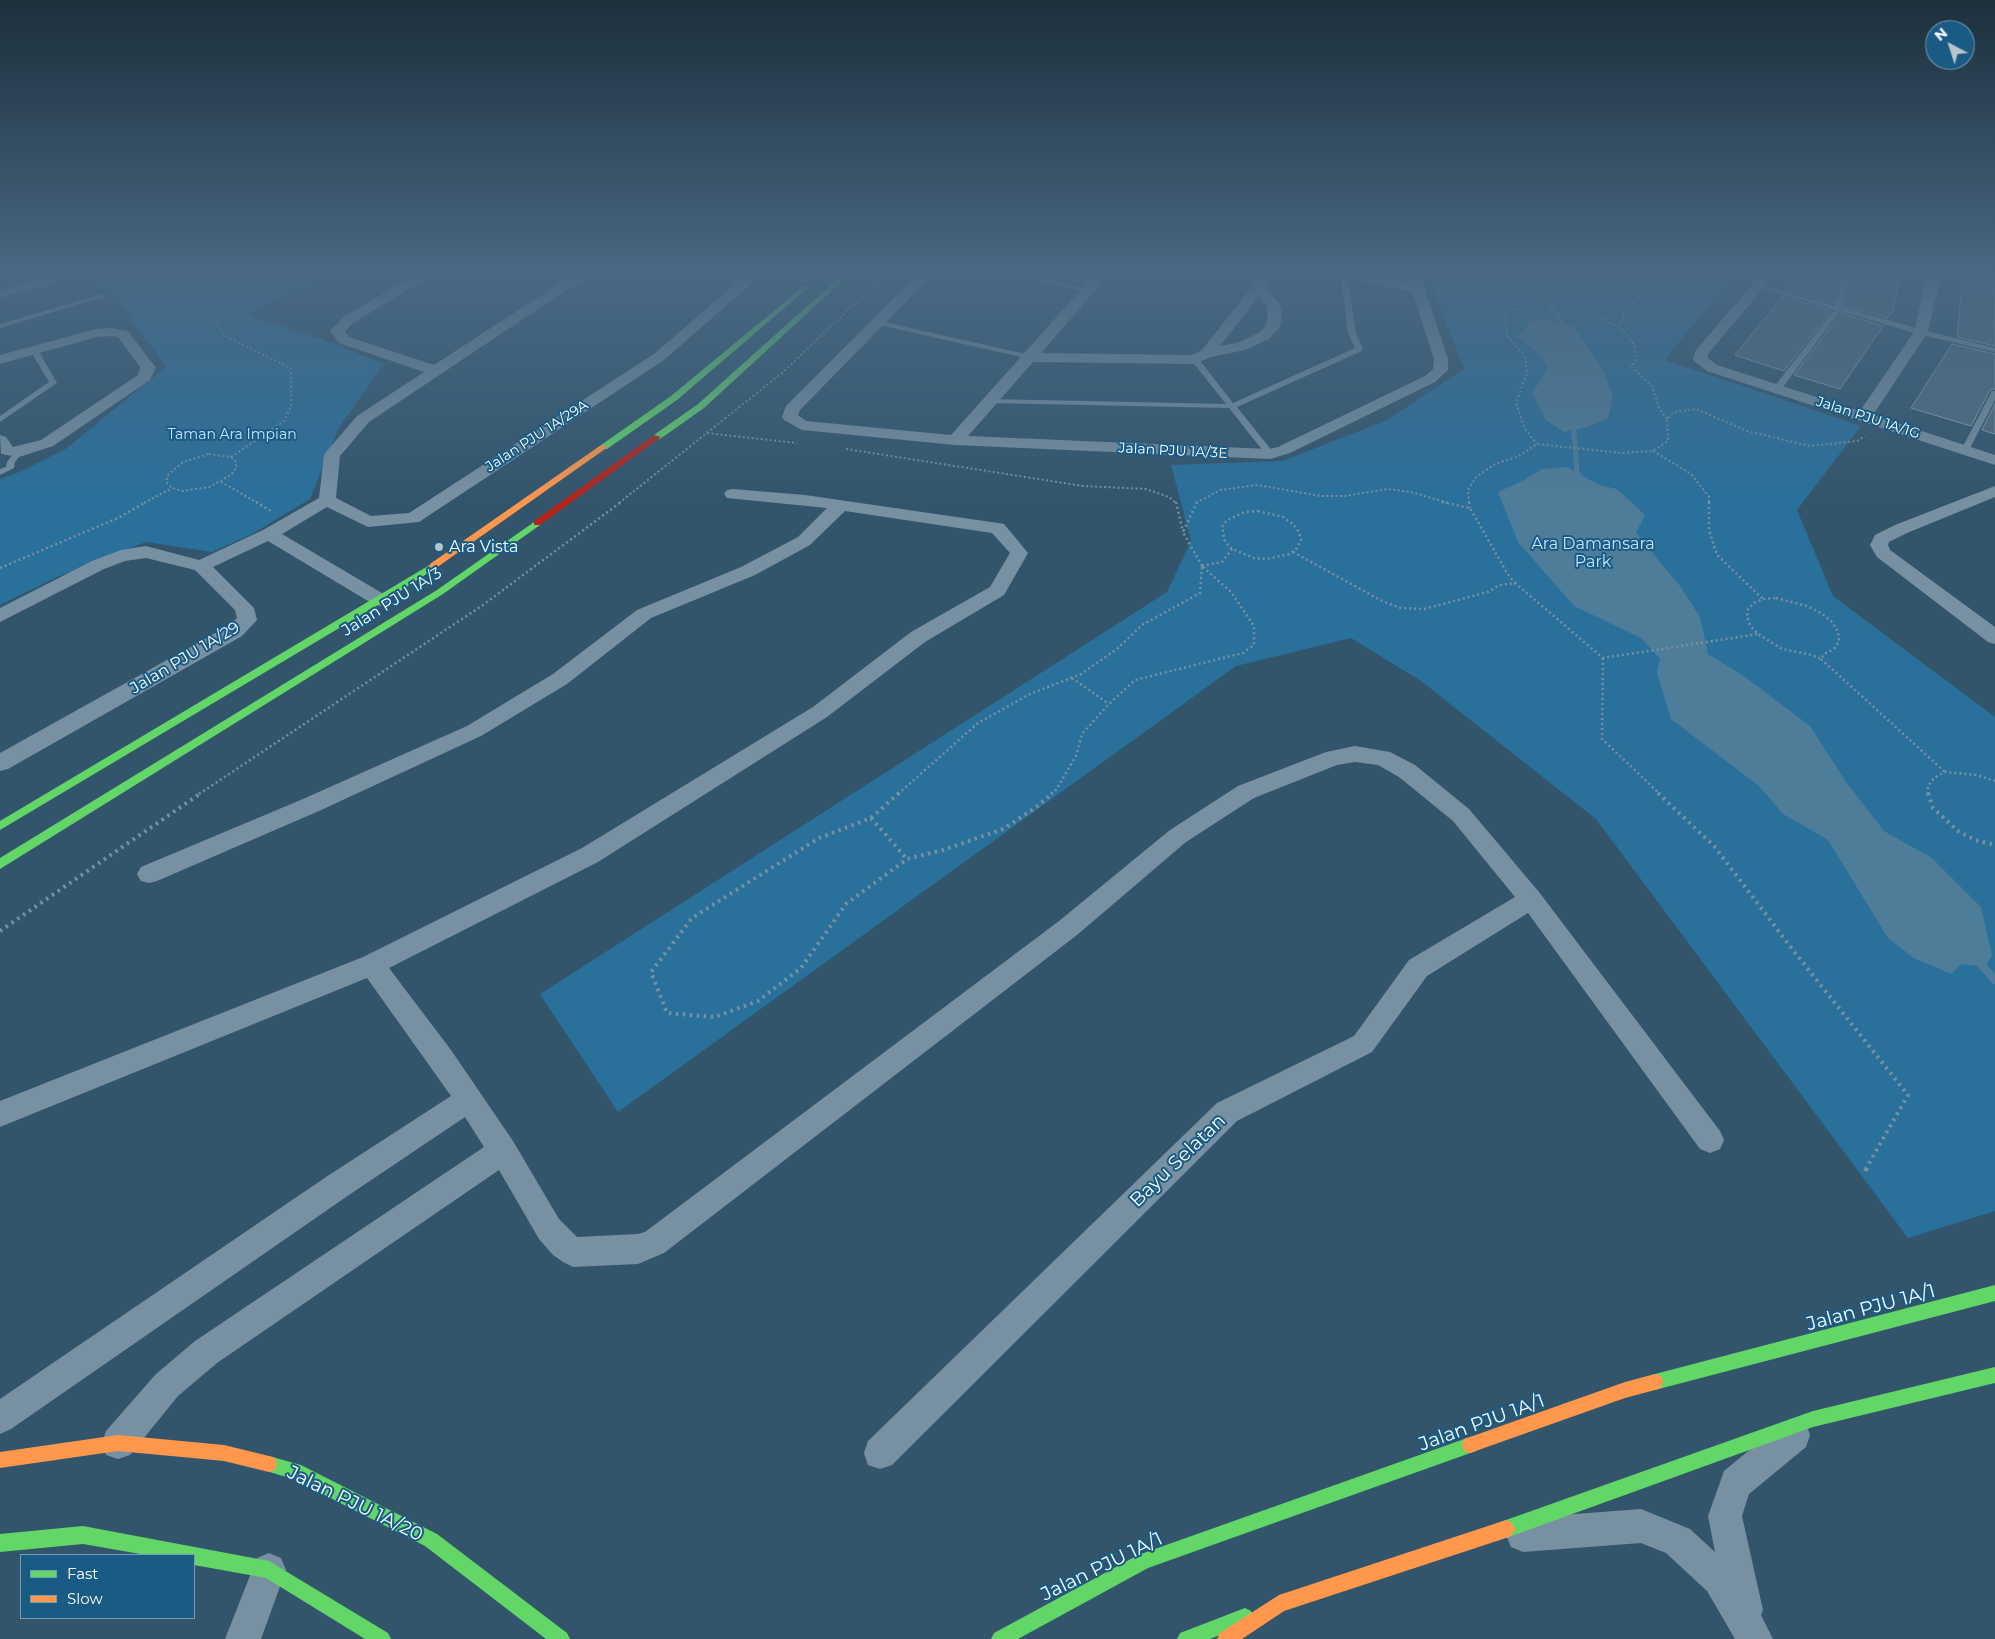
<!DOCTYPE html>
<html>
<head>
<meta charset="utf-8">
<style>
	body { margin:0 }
	#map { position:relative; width:1995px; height:1639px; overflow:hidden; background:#32556c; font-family:Montserrat,sans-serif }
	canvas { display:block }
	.legend { position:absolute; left:20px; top:1554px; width:175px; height:65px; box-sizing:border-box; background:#195b85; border:1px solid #759db6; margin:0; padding:6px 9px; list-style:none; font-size:15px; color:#fff }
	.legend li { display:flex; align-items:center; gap:10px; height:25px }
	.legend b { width:25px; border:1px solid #759db6 }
	.north { position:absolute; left:1925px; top:20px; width:50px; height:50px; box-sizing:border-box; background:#195b85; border:1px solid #759db6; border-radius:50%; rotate:320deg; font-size:14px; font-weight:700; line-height:20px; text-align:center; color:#fff }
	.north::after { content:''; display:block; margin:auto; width:18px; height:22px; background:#b7c4cc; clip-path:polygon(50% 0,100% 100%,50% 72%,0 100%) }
</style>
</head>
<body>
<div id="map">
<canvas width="1995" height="1639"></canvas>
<ul class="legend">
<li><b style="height:6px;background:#63d668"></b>Fast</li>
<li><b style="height:6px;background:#ff974d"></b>Slow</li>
</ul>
<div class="north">N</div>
</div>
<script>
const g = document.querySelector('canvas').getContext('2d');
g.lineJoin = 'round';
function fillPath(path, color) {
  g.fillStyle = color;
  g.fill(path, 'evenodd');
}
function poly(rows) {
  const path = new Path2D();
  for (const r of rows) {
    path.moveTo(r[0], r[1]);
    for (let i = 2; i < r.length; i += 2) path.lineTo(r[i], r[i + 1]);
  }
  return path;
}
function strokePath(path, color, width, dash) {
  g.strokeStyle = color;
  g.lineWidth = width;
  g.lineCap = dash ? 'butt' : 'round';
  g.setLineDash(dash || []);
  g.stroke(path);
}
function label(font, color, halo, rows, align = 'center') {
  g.font = font + ' Montserrat,sans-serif';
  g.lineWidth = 4;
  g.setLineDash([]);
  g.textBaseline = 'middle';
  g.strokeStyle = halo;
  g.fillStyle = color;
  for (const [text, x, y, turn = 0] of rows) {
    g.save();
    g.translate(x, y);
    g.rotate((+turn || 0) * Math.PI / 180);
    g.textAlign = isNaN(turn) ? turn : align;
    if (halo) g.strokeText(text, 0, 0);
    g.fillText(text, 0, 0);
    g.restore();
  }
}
fillPath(poly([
	[81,275,326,275,249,315,321,339,384,364,338,429,310,499,252,534,212,552,146,542,57,577,0,605,0,479,22,471,67,448,166,367,117,299],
	[1428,275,1720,275,1729,280,1665,360,1861,426,1797,510,1833,596,1995,717,1995,1211,1908,1238,1596,819,1421,681,1351,638,1236,666,618,1112,540,994,1167,592,1191,541,1171,465,1283,461,1387,420,1464,369]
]), '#29709b');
fillPath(poly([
	[1533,318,1573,325,1603,370,1613,397,1608,418,1587,427,1564,432,1546,420,1532,393,1548,368,1541,355,1518,337],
	[1567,467,1599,485,1617,489,1645,515,1636,533,1680,586,1700,617,1708,654,1744,676,1810,726,1846,782,1884,831,1932,858,1981,907,1992,955,1985,967,1961,964,1951,974,1914,958,1888,938,1828,840,1783,814,1759,786,1671,719,1657,673,1660,659,1641,638,1574,606,1518,542,1498,492,1524,480,1542,469]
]), '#4e7d9a');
strokePath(poly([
	[1529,275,1562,322,1562,331],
	[1573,422,1577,472,1581,479]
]), '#4e7d9a', 5);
strokePath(poly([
	[1977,960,1995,980]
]), '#4e7d9a', 8);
const building = poly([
	[1791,275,1843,275,1834,304,1785,290,1791,275],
	[1853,275,1900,275,1893,311,1888,318,1844,306,1853,275],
	[1963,275,1995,275,1995,346,1957,337,1963,275],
	[1783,296,1831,311,1784,371,1735,355,1783,296],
	[1841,313,1883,326,1840,389,1794,375,1841,313],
	[1952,344,1995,354,1995,389,1990,390,1971,426,1911,408,1952,344],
	[1995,404,1995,434,1982,430,1995,404]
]);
fillPath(building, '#4e6b7d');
strokePath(building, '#8ca2b0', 1);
strokePath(poly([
	[1504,275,1528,308,1505,310,1507,336,1525,356,1527,373,1516,403,1525,429,1537,444],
	[1573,275,1585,280,1588,287,1616,301,1624,316],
	[1601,318,1622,329,1634,345,1636,360,1631,367,1652,386,1659,408,1667,419],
	[1618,327,1627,311,1641,295,1658,285,1723,275],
	[707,433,797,443],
	[846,449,1083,486,1146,489,1169,497,1176,503],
	[1653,451,1691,474,1709,497,1709,503],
	[209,454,231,457,236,462,236,468,231,475,209,487,182,491,172,488,167,483,167,476,183,462,209,454],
	[231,457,284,421,291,406,291,368,233,340,222,333,217,325,226,314,287,275],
	[221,482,258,503],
	[144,503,172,488],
	[619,503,782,373,885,275],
	[1196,503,1220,490,1257,485,1321,496,1345,496,1387,489,1411,492,1448,503],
	[1469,503,1468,490,1476,477,1495,464,1517,457,1537,444,1622,453,1653,451,1668,441,1667,419,1674,412,1696,409,1747,431,1810,446,1857,441,1865,436]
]), '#7891a2', 2, [2, 2.5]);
strokePath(poly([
	[256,502,273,512],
	[1176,502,1183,532],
	[1197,502,1183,532,1202,566],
	[1442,502,1470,508,1507,573,1515,583],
	[1469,502,1470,508],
	[1709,502,1709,530,1717,555,1763,599],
	[1258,511,1283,517,1293,524,1299,532,1301,540,1297,548,1290,554,1266,559,1254,558,1232,549,1225,542,1222,527,1227,520,1245,512,1258,511],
	[1293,552,1384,602,1401,608,1424,609,1488,592,1499,585,1515,583,1603,658,1758,634],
	[1202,566,1222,562,1232,549],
	[0,568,118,518,146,502],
	[1776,598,1807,606,1821,613,1832,622,1838,632,1839,641,1834,649,1824,654,1821,659,1812,655,1782,649,1758,634,1750,625,1747,617,1748,609,1754,603,1763,599,1776,598],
	[1603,658,1602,739,1660,794],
	[1821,659,1945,772],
	[1072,678,1109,704],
	[199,794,483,605,621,502],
	[898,794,978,723,1030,694,1081,674,1117,649,1142,625,1200,593,1202,566],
	[1051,794,1056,790,1076,756,1082,734,1109,704,1135,680,1243,653,1254,645,1254,626,1231,592,1202,566],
	[1928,794,1928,786,1934,778,1945,772,1977,775,1995,781]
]), '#7891a2', 2.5, [2, 3]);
strokePath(poly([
	[899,793,871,818,819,838,692,918,651,972,667,1013,715,1017,758,1001,801,968,846,904,907,859,943,850,1003,829,1035,808,1053,793],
	[1658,793,1714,846,1796,954,1908,1095,1868,1165],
	[1928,793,1933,808,1958,831,1975,840,1995,845],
	[871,818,907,859],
	[0,931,201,793]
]), '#7891a2', 4, [2.5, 4.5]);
strokePath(poly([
	[1865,1171,1869,1164]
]), '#7891a2', 4.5, [4, 5]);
fillPath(poly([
	[1014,275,1028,275,1091,290,1088,292,1014,275],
	[1341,275,1347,275,1356,333,1363,349,1362,351,1237,407,1273,452,1273,456,1267,456,1229,408,989,403,985,401,989,399,1226,404,1191,360,1195,358,1198,358,1233,403,1355,348,1348,333,1341,275],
	[1845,275,1851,275,1842,307,1923,330,1995,348,1995,352,1918,334,1840,311,1780,391,1774,391,1774,387,1834,310,1755,286,1758,284,1835,306,1845,275],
	[102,294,105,296,104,297,0,328,0,324,102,294],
	[875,320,1030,355,1034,357,1030,359,875,324,875,320],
	[31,348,37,348,57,383,0,422,0,416,49,382,30,350,31,348],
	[1992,391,1995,391,1995,400,1969,450,1962,452,1961,450,1992,391],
	[16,450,23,452,15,462,14,468,0,475,0,469,6,467,7,462,16,450]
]), '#7891a2');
fillPath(poly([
	[415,275,432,275,353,323,345,331,349,337,434,365,572,275,589,275,369,422,340,456,336,498,371,516,409,513,654,354,745,275,761,275,664,360,419,522,368,527,327,507,282,534,387,596,389,600,387,604,380,606,373,604,268,541,213,567,254,608,257,620,242,636,8,769,0,771,0,753,228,626,237,618,235,610,195,570,146,558,125,561,104,569,0,622,0,608,92,561,121,550,146,546,199,560,263,530,319,498,324,455,326,452,357,416,424,372,339,343,330,331,343,317,415,275],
	[917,275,932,275,800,410,798,415,806,421,951,435,1094,275,1109,275,1041,353,1192,355,1202,350,1261,275,1275,275,1265,288,1280,304,1282,315,1280,327,1269,339,1245,350,1211,357,1195,364,1033,362,968,436,1269,449,1278,447,1425,376,1433,369,1434,359,1412,292,1349,278,1347,275,1375,275,1409,283,1406,275,1420,275,1448,359,1448,370,1435,382,1290,453,1270,459,955,445,802,430,784,420,782,417,786,406,917,275],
	[1259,296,1266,304,1268,315,1266,326,1259,333,1236,343,1220,346,1259,296],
	[1755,275,1769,275,1765,286,1708,354,1708,358,1717,365,1860,411,1914,332,1927,275,1941,275,1928,332,1873,415,1995,455,1995,465,1707,371,1695,362,1693,359,1696,350,1752,285,1755,275],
	[52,276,57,277,59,280,57,283,0,298,0,290,52,276],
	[112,328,128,331,153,364,156,367,150,380,53,446,19,457,1,454,0,435,6,437,13,447,41,440,138,375,140,367,118,337,112,336,97,337,0,364,0,355,96,329,112,328],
	[1995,486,1995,497,1907,533,1889,542,1888,545,1890,550,1995,627,1995,644,1988,642,1877,557,1870,545,1875,535,1895,525,1995,486],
	[733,489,805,495,998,523,1004,524,1028,553,1004,595,925,642,827,717,598,862,389,968,451,1050,513,1141,559,1219,577,1237,638,1234,645,1232,1059,921,1170,830,1238,786,1326,752,1355,746,1390,752,1415,765,1469,809,1539,892,1720,1131,1724,1140,1720,1149,1710,1153,1700,1149,1528,913,1427,976,1372,1052,1237,1121,892,1465,880,1469,868,1465,864,1453,868,1441,1217,1103,1354,1036,1409,960,1515,897,1453,821,1399,777,1378,765,1355,762,1337,765,1254,798,1186,842,1077,935,664,1253,638,1264,573,1267,563,1262,553,1255,539,1239,499,1170,217,1363,178,1396,130,1455,118,1459,106,1455,102,1443,106,1431,156,1374,195,1341,484,1147,465,1117,346,1197,11,1429,0,1434,0,1399,326,1177,451,1096,367,978,0,1127,0,1101,363,957,582,848,813,707,911,632,990,587,1010,553,992,533,845,511,810,545,755,575,651,618,567,684,481,736,319,811,157,881,149,883,141,881,137,874,141,867,303,799,467,726,553,674,637,610,741,567,798,537,827,508,727,498,724,494,727,490,733,489],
	[1794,1419,1806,1423,1810,1435,1806,1447,1749,1494,1742,1516,1763,1610,1761,1615,1773,1639,1735,1639,1707,1591,1666,1553,1641,1543,1523,1552,1511,1547,1506,1535,1511,1523,1523,1518,1641,1509,1690,1529,1715,1552,1708,1516,1724,1471,1782,1423,1794,1419],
	[269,1553,281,1558,286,1570,261,1639,225,1639,257,1558,269,1553]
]), '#7891a2');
fillPath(poly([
	[842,275,849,275,704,408,660,439,654,439,654,435,698,404,842,275],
	[804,286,809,287,677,400,607,449,601,449,601,445,671,396,804,286],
	[537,520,541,523,540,525,443,594,0,869,0,858,437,590,537,520],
	[433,563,438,566,436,568,383,602,0,830,0,821,433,563],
	[1995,1285,1995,1301,1655,1390,1649,1388,1647,1382,1649,1376,1655,1374,1995,1285],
	[1995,1367,1995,1383,1813,1427,1506,1538,1500,1535,1497,1529,1500,1523,1506,1520,1813,1411,1995,1367],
	[1470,1437,1476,1439,1478,1445,1476,1451,1148,1568,1018,1639,991,1639,994,1633,1138,1555,1470,1437],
	[269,1456,301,1465,437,1534,567,1633,570,1639,546,1639,425,1546,293,1479,263,1470,261,1464,263,1458,269,1456],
	[83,1526,269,1561,388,1633,391,1639,365,1639,266,1578,194,1565,194,1555,146,1555,83,1544,0,1552,0,1534,83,1526],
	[1245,1608,1251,1611,1254,1617,1251,1623,1210,1639,1177,1639,1180,1633,1245,1608]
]), '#63d668');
fillPath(poly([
	[601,445,608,447,436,568,430,568,430,564,601,445],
	[1655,1374,1661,1376,1663,1382,1661,1388,1655,1390,1625,1398,1470,1453,1464,1451,1462,1445,1464,1439,1470,1437,1625,1382,1655,1374],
	[118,1435,224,1445,269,1456,275,1458,277,1464,275,1470,269,1472,224,1461,118,1451,0,1468,0,1452,118,1435],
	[1506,1520,1512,1523,1515,1529,1512,1535,1506,1538,1284,1611,1242,1639,1217,1639,1220,1633,1279,1595,1506,1520]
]), '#ff974d');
fillPath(poly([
	[654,435,661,437,540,525,534,525,534,521,654,435]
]), '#b3261e');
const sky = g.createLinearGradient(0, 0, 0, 505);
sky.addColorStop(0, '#1c2f3b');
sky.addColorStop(0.54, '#496883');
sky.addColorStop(1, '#49688300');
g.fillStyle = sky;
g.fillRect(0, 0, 1995, 505);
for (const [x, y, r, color] of [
	[439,547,5,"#b7c4cc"]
]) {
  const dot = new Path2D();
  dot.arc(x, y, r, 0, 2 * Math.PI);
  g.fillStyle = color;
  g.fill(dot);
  strokePath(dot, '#195b85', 2);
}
label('14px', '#fff', '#195b85', [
	["Jalan PJU 1A/1G",1868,418,18],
	["Jalan PJU 1A/29A",537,436,-33],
	["Jalan PJU 1A/3E",1173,451,3]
]);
label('14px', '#c4e5f9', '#195b85', [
	["Taman Ara Impian",232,435]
]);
label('16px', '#c4e5f9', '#195b85', [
	["Ara Damansara",1593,544],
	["Park",1593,562]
]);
label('16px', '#fff', '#195b85', [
	["Ara Vista",449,547]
], 'left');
label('16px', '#fff', '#195b85', [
	["Jalan PJU 1A/3",392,602,-32],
	["Jalan PJU 1A/29",185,658,-31]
]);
label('19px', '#fff', '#195b85', [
	["Bayu Selatan",1178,1161,-44],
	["Jalan PJU 1A/1",1871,1308,-15],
	["Jalan PJU 1A/1",1482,1423,-20],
	["Jalan PJU 1A/20",355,1504,26],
	["Jalan PJU 1A/1",1102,1567,-26]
]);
</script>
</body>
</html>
